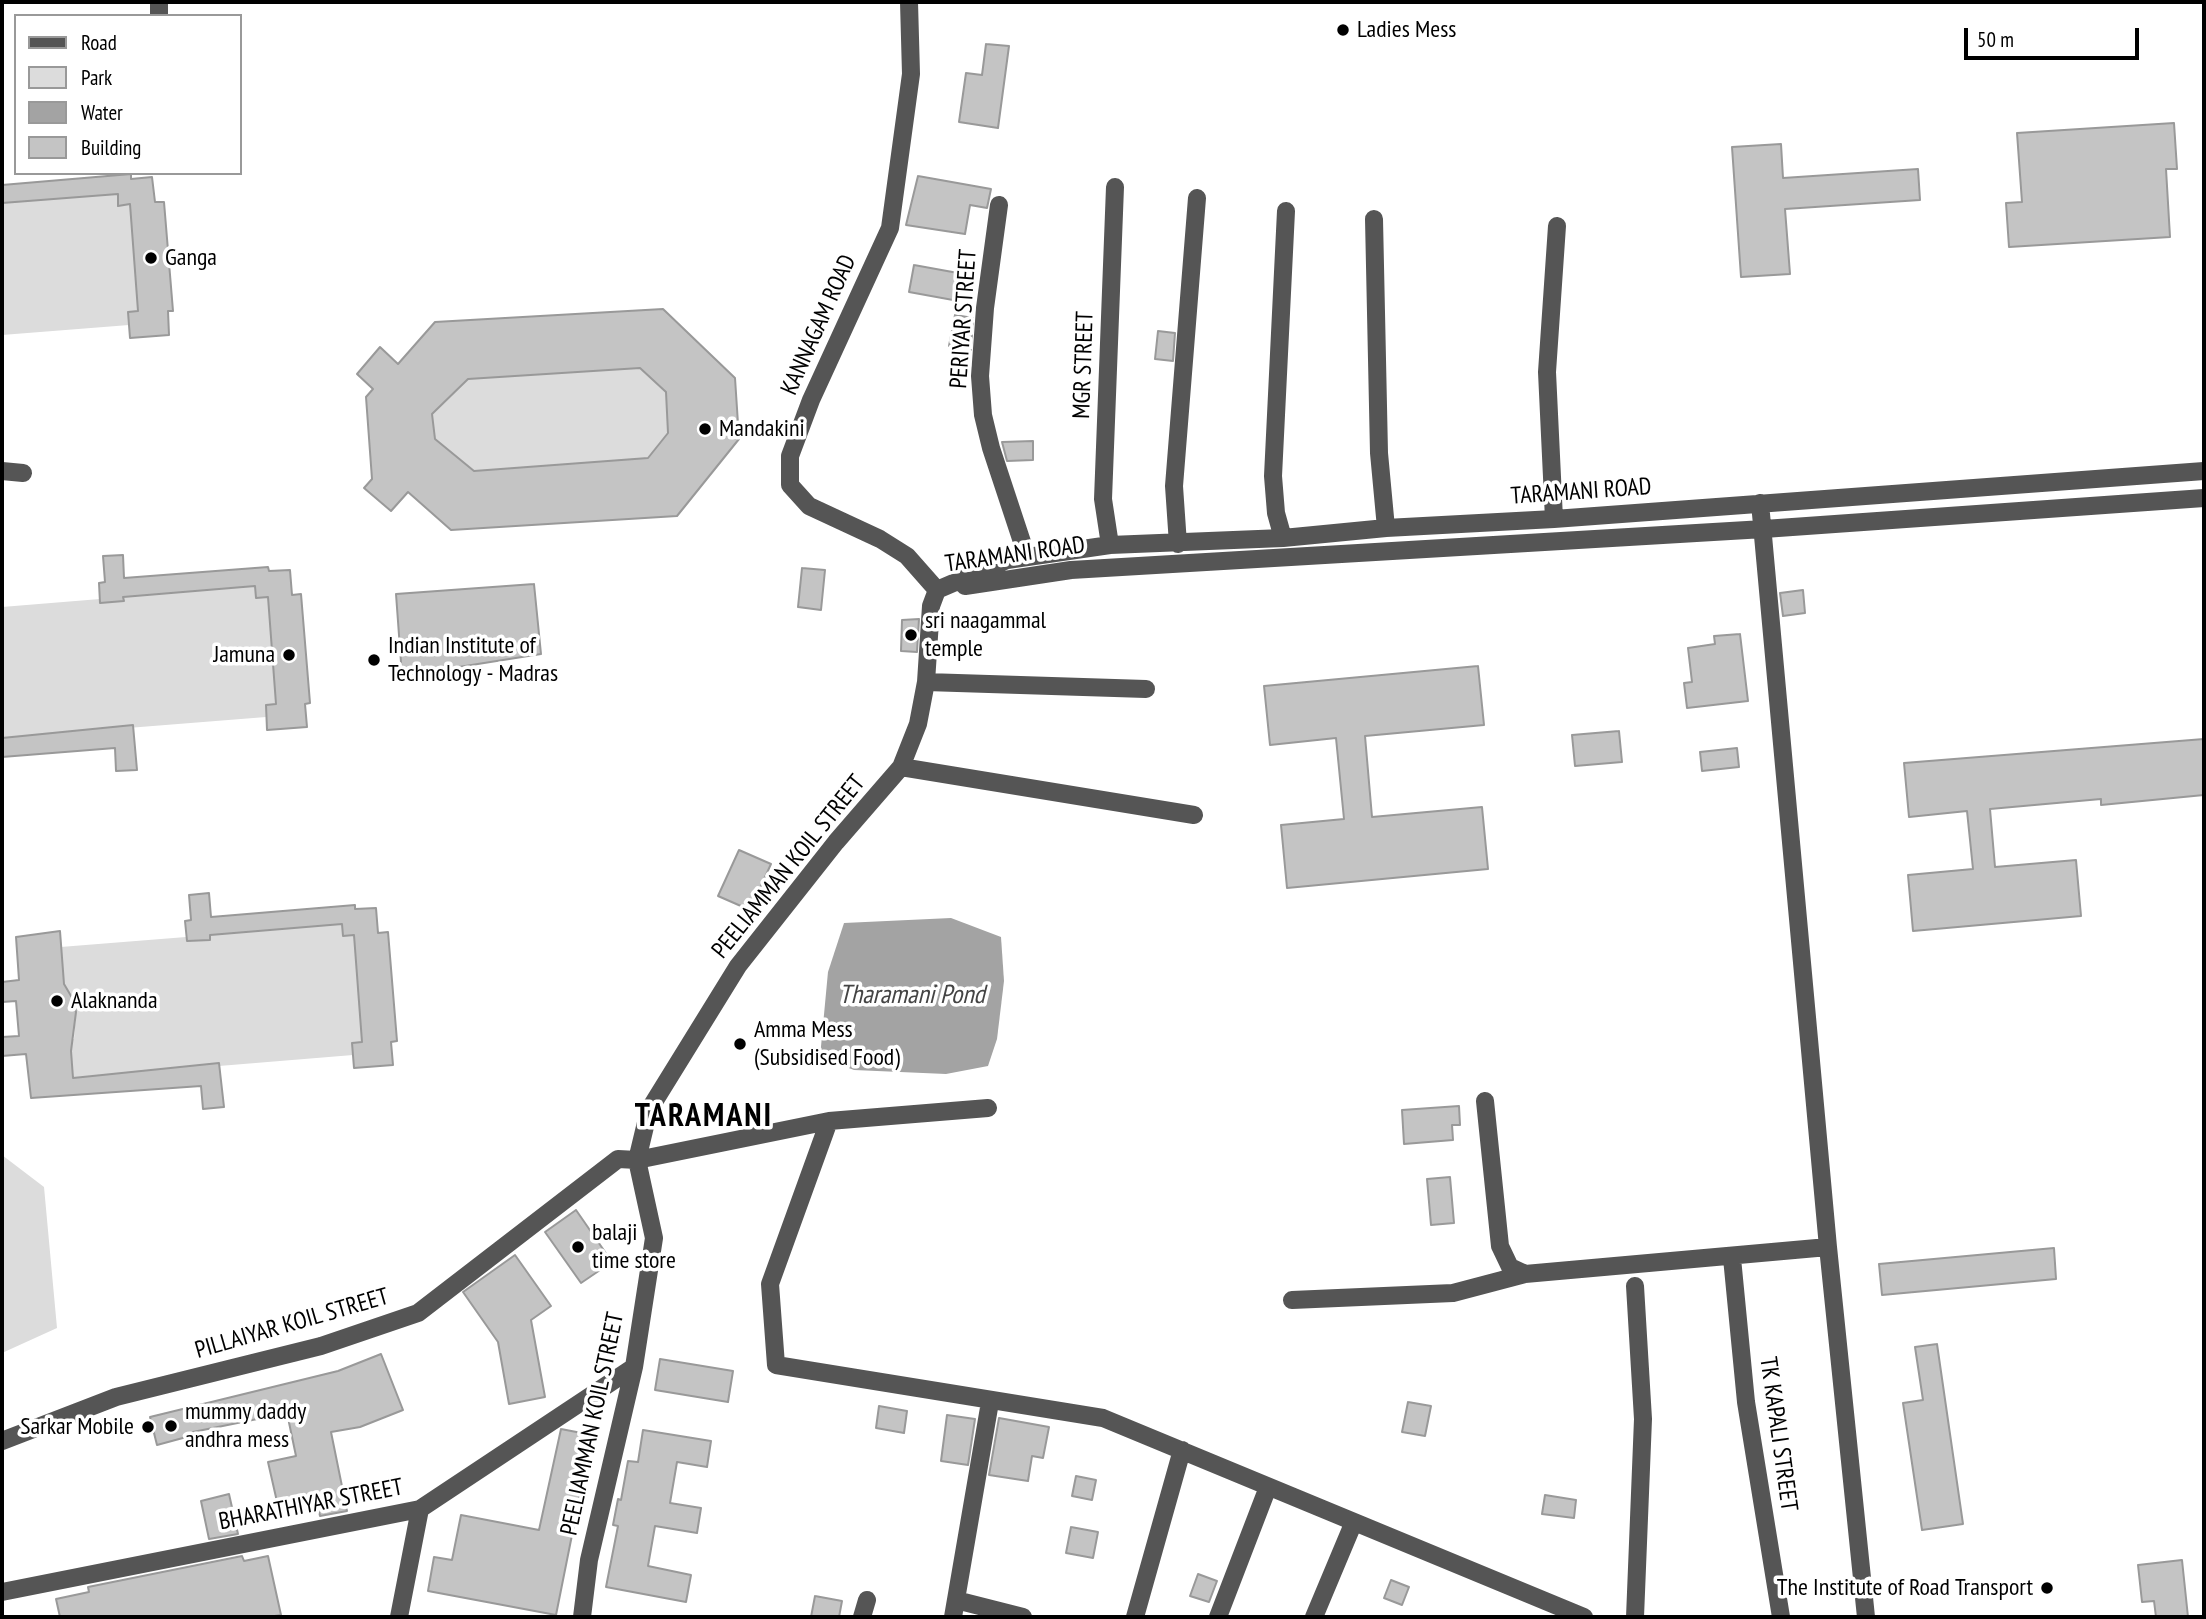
<!DOCTYPE html>
<html>
<head>
<meta charset="utf-8">
<style>
	body { margin:0 }
	#map { position:relative; width:2206px; height:1619px; overflow:hidden; background:#fff; font-family:"PT Sans Narrow",sans-serif }
	canvas { display:block }
	.frame { position:absolute; inset:0; border:4px solid #000; pointer-events:none }
	.legend { position:absolute; left:14px; top:14px; width:228px; height:161px; box-sizing:border-box; background:#fff; border:2px solid #999; margin:0; padding:9px 12px; list-style:none; font-size:21px; color:#000 }
	.legend li { display:flex; align-items:center; gap:14px; height:35px }
	.legend b { width:35px; border:2px solid #999 }
	.scale { position:absolute; left:1964px; top:28px; width:175px; height:32px; box-sizing:border-box; border:4px solid #000; border-top:0; padding-left:9px; font-size:21px; line-height:24px; white-space:nowrap; color:#000; -webkit-text-stroke:5px #fff; paint-order:stroke }
</style>
</head>
<body>
<div id="map">
<canvas width="2206" height="1619"></canvas>
<div class="frame"></div>
<ul class="legend">
<li><b style="height:9px;background:#555"></b>Road</li>
<li><b style="height:19px;background:#dcdcdc"></b>Park</li>
<li><b style="height:19px;background:#a3a3a3"></b>Water</li>
<li><b style="height:19px;background:#c4c4c4"></b>Building</li>
</ul>
<div class="scale">50 m</div>
</div>
<script>
const g = document.querySelector('canvas').getContext('2d');
g.lineJoin = 'round';
function fillPath(path, color) {
  g.fillStyle = color;
  g.fill(path, 'evenodd');
}
function poly(rows) {
  const path = new Path2D();
  for (const r of rows) {
    path.moveTo(r[0], r[1]);
    for (let i = 2; i < r.length; i += 2) path.lineTo(r[i], r[i + 1]);
  }
  return path;
}
function strokePath(path, color, width, dash) {
  g.strokeStyle = color;
  g.lineWidth = width;
  g.lineCap = dash ? 'butt' : 'round';
  g.setLineDash(dash || []);
  g.stroke(path);
}
function label(font, color, halo, rows, align = 'center') {
  g.font = font + ' "PT Sans Narrow",sans-serif';
  g.lineWidth = 7;
  g.setLineDash([]);
  g.textBaseline = 'middle';
  g.strokeStyle = halo;
  g.fillStyle = color;
  for (const [text, x, y, turn = 0] of rows) {
    g.save();
    g.translate(x, y);
    g.rotate((+turn || 0) * Math.PI / 180);
    g.textAlign = isNaN(turn) ? turn : align;
    if (halo) g.strokeText(text, 0, 0);
    g.fillText(text, 0, 0);
    g.restore();
  }
}
fillPath(poly([
	[118,194,119,205,130,204,138,311,129,325,2,335,2,203],
	[640,368,678,404,666,405,667,419,679,419,648,458,474,471,435,439,432,414,468,379],
	[255,586,256,598,268,597,276,704,266,705,266,717,2,738,2,607,100,599,101,603,123,601,123,597],
	[342,924,343,936,354,935,362,1042,352,1043,353,1055,219,1066,213,1064,57,1079,70,1039,74,1039,76,1012,74,1001,68,990,64,991,48,948,186,937,187,941,204,940,210,935],
	[2,1155,44,1187,57,1328,2,1353]
]), '#dcdcdc');
fillPath(poly([
	[951,918,1001,937,1004,981,997,1039,988,1066,946,1074,854,1070,820,1057,828,972,844,923]
]), '#a3a3a3');
const building = poly([
	[986,44,1009,46,998,128,959,122,966,73,982,75,986,44],
	[2174,123,2177,169,2166,169,2170,237,2009,247,2006,203,2022,202,2017,133,2174,123],
	[1781,144,1783,178,1918,169,1920,200,1785,209,1790,274,1741,277,1732,147,1781,144],
	[131,174,131,179,152,177,155,202,164,202,173,311,168,311,169,335,130,338,128,312,138,311,130,204,118,206,118,194,2,203,2,185,131,174],
	[918,176,991,189,987,208,970,205,965,234,906,225,918,176],
	[914,265,958,273,953,300,909,292,914,265],
	[663,309,735,378,739,439,677,516,451,530,408,492,391,511,364,488,372,479,366,397,373,389,357,374,380,347,398,364,435,322,663,309],
	[640,368,666,392,668,433,648,458,474,471,435,439,432,414,468,379,640,368],
	[955,315,973,318,971,350,949,346,955,315],
	[1158,331,1175,333,1173,361,1155,359,1158,331],
	[1033,441,1033,460,1007,461,1002,442,1033,441],
	[123,555,124,578,268,567,269,571,290,570,292,595,301,594,310,703,305,704,307,727,267,730,266,705,276,704,268,597,256,598,255,586,123,597,124,601,100,603,99,583,105,582,103,556,123,555],
	[802,568,825,570,821,610,798,607,802,568],
	[534,584,541,654,402,676,396,594,534,584],
	[1803,590,1805,613,1783,616,1780,593,1803,590],
	[919,619,917,652,901,651,902,620,919,619],
	[1740,634,1748,701,1687,708,1684,683,1692,682,1688,648,1715,644,1714,636,1740,634],
	[1478,666,1484,725,1365,736,1372,817,1482,807,1488,869,1287,888,1281,825,1344,819,1336,738,1270,745,1264,686,1478,666],
	[133,725,137,770,116,771,115,748,2,757,2,738,133,725],
	[1619,731,1622,762,1575,766,1572,735,1619,731],
	[2204,739,2204,795,2101,805,2101,799,1990,809,1995,867,2076,860,2081,916,1913,931,1908,875,1973,869,1967,811,1909,817,1904,763,2204,739],
	[1737,748,1739,767,1702,771,1700,752,1737,748],
	[739,850,771,864,750,910,718,896,739,850],
	[209,893,211,917,355,905,355,909,376,908,378,933,388,932,397,1041,391,1042,393,1065,354,1068,352,1043,362,1042,354,935,343,936,342,924,210,935,210,940,187,941,185,921,191,920,189,895,209,893],
	[60,931,64,984,74,1001,76,1012,71,1051,73,1078,219,1063,224,1107,203,1109,201,1086,31,1098,26,1054,2,1056,2,1037,19,1036,16,1001,2,1002,2,982,19,980,16,937,60,931],
	[1459,1106,1460,1125,1452,1125,1453,1140,1404,1144,1402,1110,1459,1106],
	[1450,1177,1454,1223,1431,1225,1427,1179,1450,1177],
	[576,1210,612,1262,581,1283,545,1232,576,1210],
	[2054,1248,2056,1279,1882,1295,1879,1264,2054,1248],
	[515,1255,551,1306,531,1320,545,1397,509,1404,498,1342,463,1292,515,1255],
	[1937,1344,1963,1524,1922,1530,1903,1403,1923,1400,1915,1347,1937,1344],
	[381,1354,403,1410,360,1427,331,1432,347,1511,320,1516,318,1507,280,1515,268,1462,296,1456,287,1413,193,1432,194,1435,157,1445,150,1417,338,1371,381,1354],
	[660,1359,733,1371,728,1402,655,1390,660,1359],
	[1408,1402,1431,1406,1425,1436,1402,1432,1408,1402],
	[879,1406,907,1411,904,1433,876,1428,879,1406],
	[947,1415,975,1419,968,1465,941,1461,947,1415],
	[999,1418,1049,1427,1043,1458,1032,1456,1028,1481,989,1475,999,1418],
	[561,1429,592,1435,556,1615,428,1591,434,1557,452,1560,461,1515,539,1530,561,1429],
	[643,1430,711,1441,707,1467,677,1462,670,1503,701,1508,697,1533,655,1526,648,1566,691,1575,686,1602,606,1587,618,1526,613,1525,618,1499,621,1500,628,1461,638,1462,643,1430],
	[1076,1476,1096,1480,1092,1500,1072,1496,1076,1476],
	[229,1494,238,1534,209,1539,201,1501,229,1494],
	[1545,1495,1576,1500,1574,1518,1542,1514,1545,1495],
	[1071,1527,1098,1532,1093,1558,1066,1553,1071,1527],
	[242,1556,244,1561,268,1556,281,1615,268,1617,60,1617,56,1599,89,1592,88,1587,242,1556],
	[2182,1560,2188,1617,2156,1617,2154,1601,2142,1602,2138,1565,2182,1560],
	[1198,1574,1217,1581,1209,1602,1190,1596,1198,1574],
	[1391,1580,1409,1587,1402,1605,1384,1598,1391,1580],
	[815,1596,842,1601,839,1617,811,1617,815,1596]
]);
fillPath(building, '#c4c4c4');
strokePath(building, '#999', 2);
strokePath(poly([
	[159,2,159,16],
	[909,2,911,74,890,228,811,400,790,456,790,485,809,506,880,539,907,556,937,590],
	[999,205,985,308,980,376,983,415,991,448,1027,557],
	[1374,219,1379,453,1386,528],
	[2,471,23,473],
	[1760,503,1828,1247,1866,1617],
	[1554,519,1547,372,1557,226],
	[1283,538,1276,513,1273,476,1286,211],
	[1178,544,1174,486,1197,198],
	[1110,545,1103,499,1115,187],
	[965,586,1071,570,1764,529,2204,498],
	[937,590,1007,560,1110,545,1283,538,1386,528,1554,519,2204,471],
	[926,682,1146,689],
	[901,767,1194,815],
	[1485,1101,1500,1246,1510,1267,1525,1274,1828,1247],
	[829,1121,770,1284,776,1365,1103,1418,1584,1617],
	[1732,1258,1746,1402,1781,1617],
	[1635,1286,1643,1419,1635,1617],
	[1292,1300,1453,1293,1525,1274],
	[2,1441,116,1397,321,1346,418,1313,618,1159,637,1160,829,1121,988,1108],
	[2,1592,420,1509,634,1367],
	[956,1600,1023,1617],
	[399,1617,420,1509],
	[582,1617,589,1560,634,1367,654,1238,637,1160,649,1110,738,966,836,842,901,767,918,724,926,682,931,606,937,590],
	[862,1617,867,1600],
	[953,1617,990,1402],
	[1135,1617,1182,1450],
	[1218,1617,1268,1487],
	[1314,1617,1353,1524]
]), '#555', 18);
for (const [x, y, r, color] of [
	[1343,30,7,"#000"],
	[151,258,7,"#000"],
	[705,429,7,"#000"],
	[911,635,7,"#000"],
	[289,655,7,"#000"],
	[374,660,7,"#000"],
	[57,1001,7,"#000"],
	[740,1044,7,"#000"],
	[578,1247,7,"#000"],
	[171,1426,7,"#000"],
	[148,1427,7,"#000"],
	[2047,1588,7,"#000"]
]) {
  const dot = new Path2D();
  dot.arc(x, y, r, 0, 2 * Math.PI);
  g.fillStyle = color;
  g.fill(dot);
  strokePath(dot, '#fff', 2.5);
}
label('24px', '#000', '#fff', [
	["Ladies Mess",1357,30],
	["Ganga",165,258],
	["Mandakini",719,429],
	["sri naagammal",925,621],
	["temple",925,649],
	["Indian Institute of",388,646],
	["Technology - Madras",388,674],
	["Jamuna",275,655,"right"],
	["Alaknanda",71,1001],
	["Amma Mess",754,1030],
	["(Subsidised Food)",754,1058],
	["balaji",592,1233],
	["time store",592,1261],
	["mummy daddy",185,1412],
	["andhra mess",185,1440],
	["Sarkar Mobile",134,1427,"right"],
	["The Institute of Road Transport",2033,1588,"right"]
], 'left');
label('24px', '#000', '#fff', [
	["PERIYAR STREET",964,319,-86],
	["KANNAGAM ROAD",819,325,-66],
	["MGR STREET",1084,365,-88],
	["TARAMANI ROAD",1581,492,-4],
	["TARAMANI ROAD",1015,555,-8],
	["PEELIAMMAN KOIL STREET",789,867,-51],
	["PILLAIYAR KOIL STREET",292,1324,-16],
	["PEELIAMMAN KOIL STREET",593,1424,-78],
	["TK KAPALI STREET",1778,1434,82],
	["BHARATHIYAR STREET",311,1505,-11]
]);
label('italic 26px', '#444', '#fff', [
	["Tharamani Pond",912,996]
]);
g.letterSpacing = '2px';
label('bold 32px', '#000', '#fff', [
	["TARAMANI",704,1117]
]);
g.letterSpacing = '0px';
</script>
</body>
</html>
